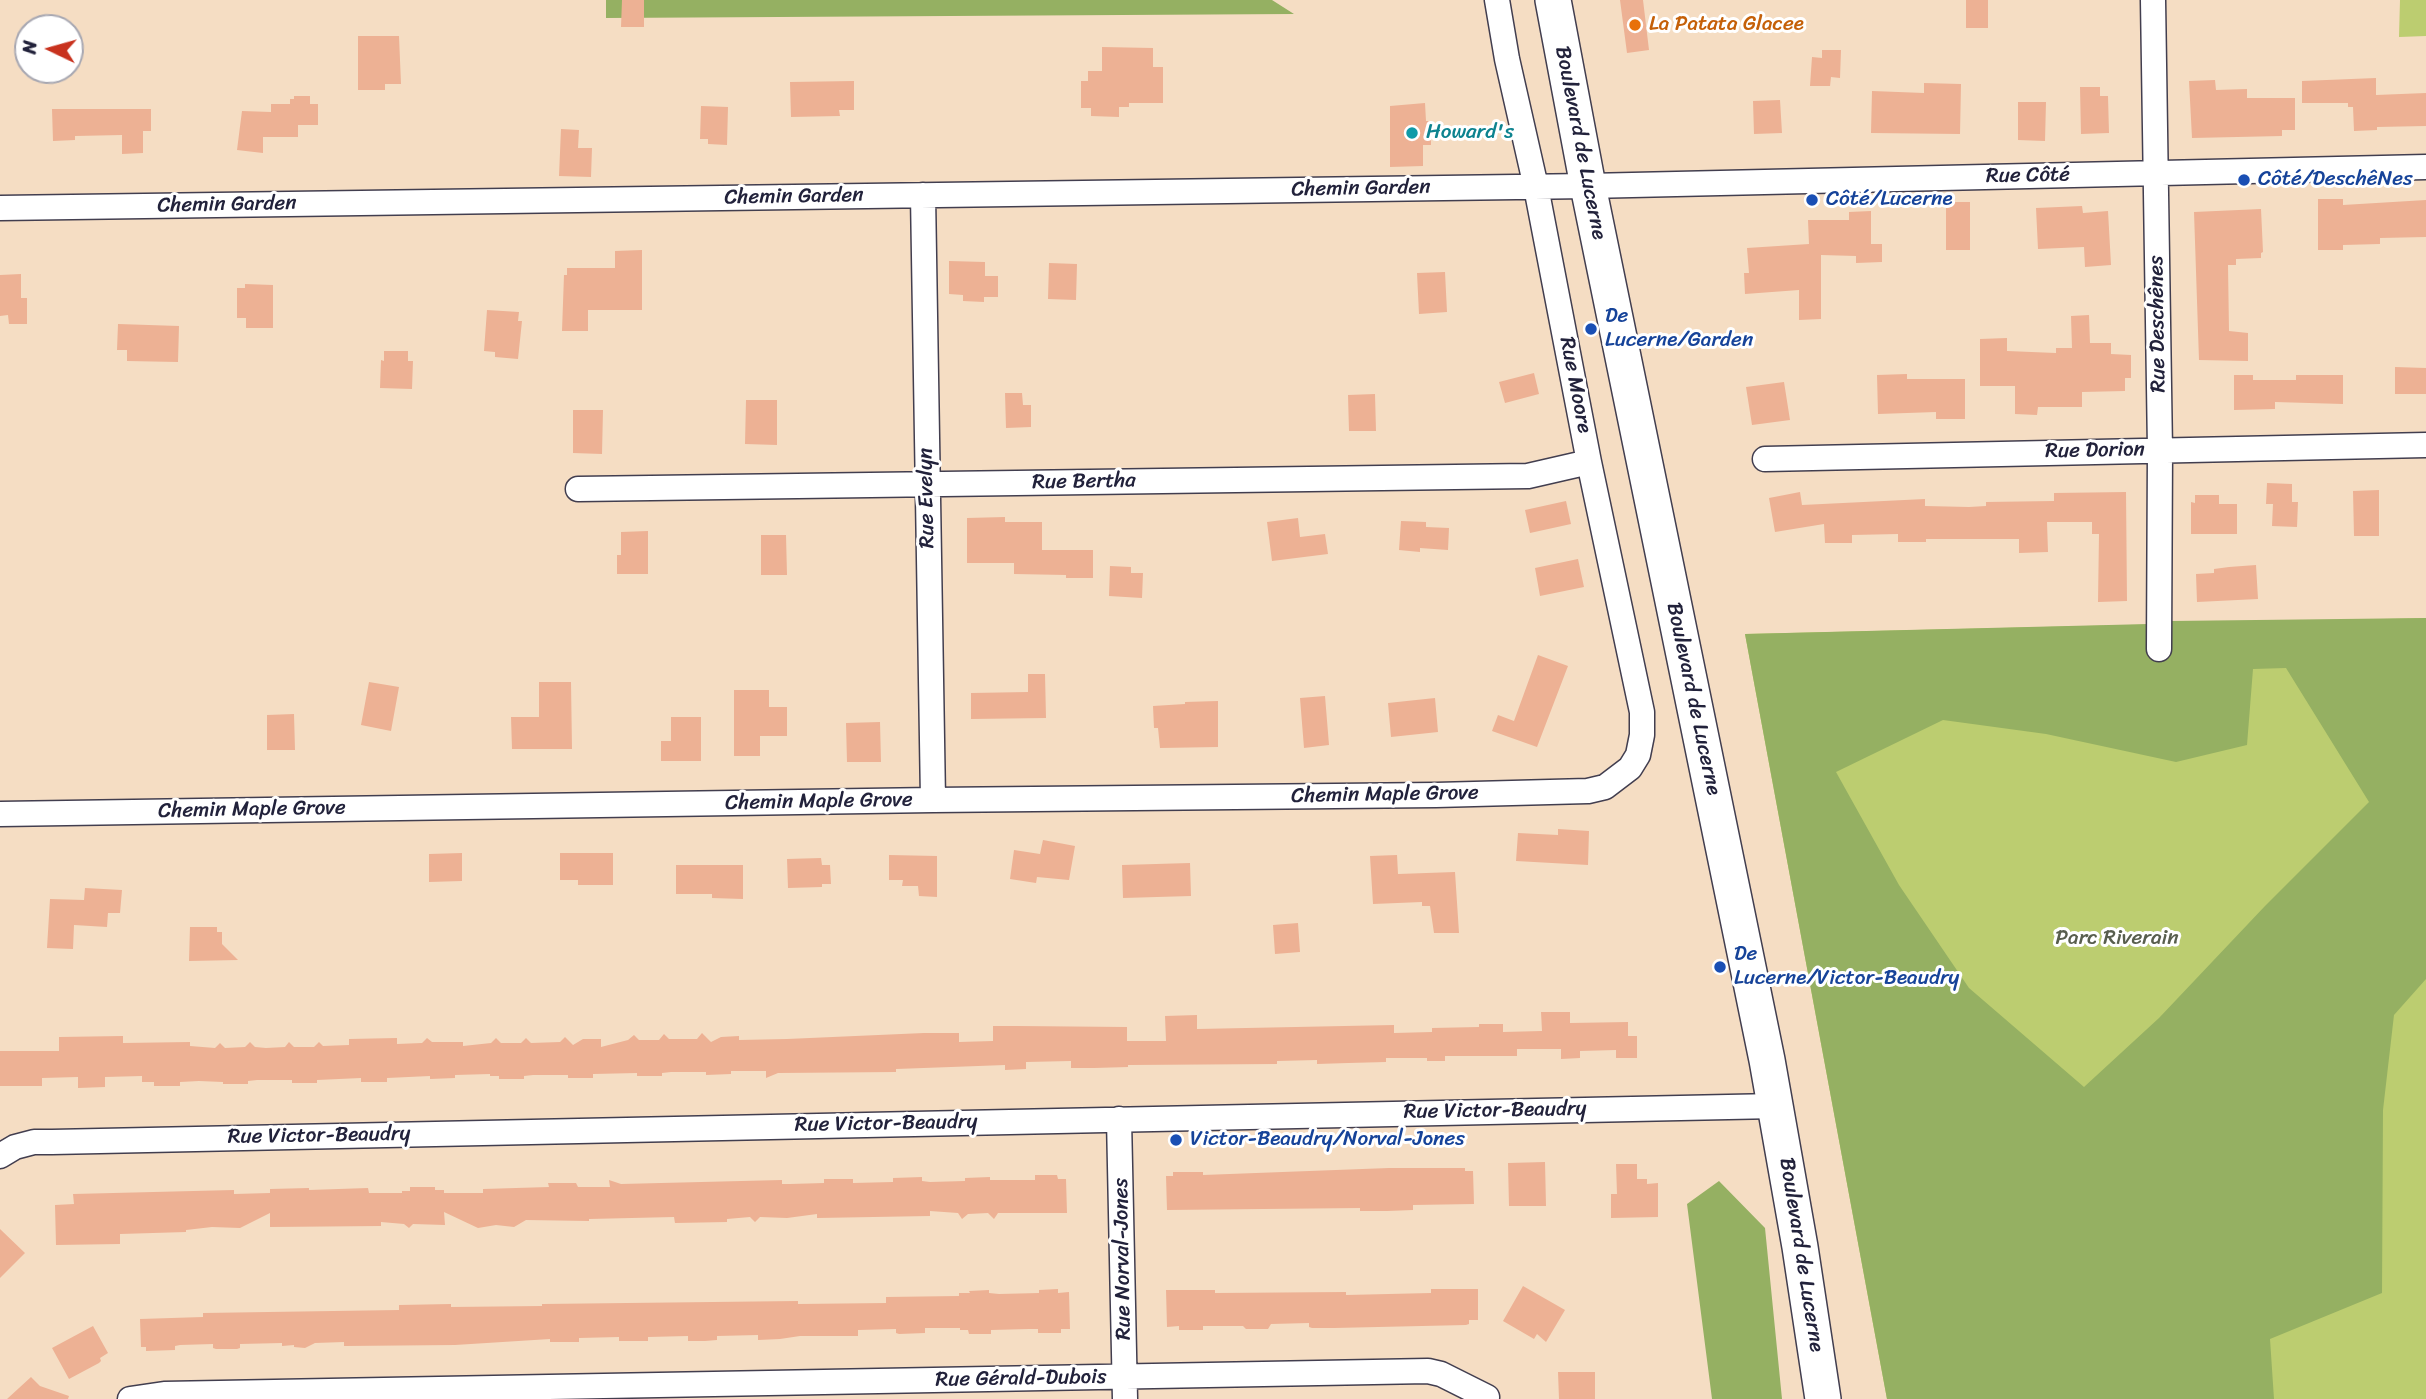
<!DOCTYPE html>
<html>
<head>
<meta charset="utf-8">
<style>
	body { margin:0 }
	#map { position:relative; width:2426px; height:1399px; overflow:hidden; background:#f5ddc3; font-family:Sriracha,sans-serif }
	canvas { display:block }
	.north { position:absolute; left:14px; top:14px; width:70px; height:70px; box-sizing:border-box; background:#fff; border:2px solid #a7a7b1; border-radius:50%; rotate:275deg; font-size:19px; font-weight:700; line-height:28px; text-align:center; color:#22223b }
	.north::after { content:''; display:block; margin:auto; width:24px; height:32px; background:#c8321e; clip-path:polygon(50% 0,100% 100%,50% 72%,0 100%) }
</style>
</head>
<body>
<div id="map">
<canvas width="2426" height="1399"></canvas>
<div class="north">N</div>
</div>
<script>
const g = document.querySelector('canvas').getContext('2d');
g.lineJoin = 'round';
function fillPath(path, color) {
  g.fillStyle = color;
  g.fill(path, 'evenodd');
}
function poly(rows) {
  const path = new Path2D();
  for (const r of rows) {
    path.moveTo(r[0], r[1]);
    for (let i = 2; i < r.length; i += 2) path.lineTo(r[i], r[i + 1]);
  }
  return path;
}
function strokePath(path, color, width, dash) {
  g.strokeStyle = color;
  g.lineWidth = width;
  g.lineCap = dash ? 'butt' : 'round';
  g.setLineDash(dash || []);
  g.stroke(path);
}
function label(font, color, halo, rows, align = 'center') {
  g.font = font + ' Sriracha,sans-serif';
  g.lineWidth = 6;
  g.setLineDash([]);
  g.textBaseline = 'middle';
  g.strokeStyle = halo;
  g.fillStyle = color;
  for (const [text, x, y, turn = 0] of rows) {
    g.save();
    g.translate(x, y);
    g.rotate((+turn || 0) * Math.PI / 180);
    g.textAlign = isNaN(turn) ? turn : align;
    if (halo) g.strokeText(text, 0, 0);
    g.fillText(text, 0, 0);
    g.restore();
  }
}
fillPath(poly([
	[2400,0,2426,0,2426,36,2399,37],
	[2426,618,2426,1399,1887,1399,1745,634]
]), '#bccd70');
fillPath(poly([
	[606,0,1272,0,1294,14,606,18],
	[2426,618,2426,979,2394,1015,2383,1110,2382,1293,2270,1339,2274,1399,1887,1399,1745,634,2149,624,2171,621],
	[2286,668,2369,802,2265,906,2159,1018,2084,1087,1969,988,1899,885,1836,772,1943,720,2046,734,2176,762,2247,745,2253,669],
	[1719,1181,1765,1228,1782,1399,1712,1399,1687,1204]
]), '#95b062');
fillPath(poly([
	[622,0,644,0,644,27,621,27],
	[1620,0,1643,0,1649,50,1627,53],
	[1966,0,1988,0,1988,28,1966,28],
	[358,36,399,36,401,84,385,84,385,90,358,90],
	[1102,47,1153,48,1153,67,1163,67,1163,103,1129,103,1129,107,1119,107,1119,117,1091,116,1091,108,1081,108,1081,81,1088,81,1088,71,1102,71],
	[1822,50,1841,50,1840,78,1831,77,1830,86,1810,86,1812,57,1822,58],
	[2376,78,2376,95,2426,93,2426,126,2377,127,2377,130,2354,131,2353,107,2348,107,2348,103,2302,103,2302,81],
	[2215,80,2216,90,2247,89,2247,98,2295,98,2295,130,2282,130,2282,136,2192,138,2189,81],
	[854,81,854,110,839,110,840,116,791,117,790,82],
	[1924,83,1961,84,1960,134,1871,133,1872,91,1924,93],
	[2080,87,2100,87,2100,96,2108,96,2109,133,2081,134],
	[294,96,310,96,310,104,318,104,318,125,298,125,298,137,263,137,263,153,237,150,242,111,271,112,271,104,290,104,290,99,294,99],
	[1780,100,1782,133,1754,134,1753,101],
	[2018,102,2046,102,2045,141,2018,140],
	[1425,103,1426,121,1431,121,1431,145,1423,145,1423,166,1390,167,1390,106],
	[701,106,728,107,727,145,708,144,708,139,700,139],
	[52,109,151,109,151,131,143,131,143,153,122,154,122,135,75,136,75,140,53,141],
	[561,129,579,130,578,148,592,148,591,177,559,176],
	[2318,199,2343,199,2343,205,2426,200,2426,237,2380,238,2380,244,2343,245,2343,250,2318,250],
	[1946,202,1970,202,1970,250,1946,250],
	[2082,206,2083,213,2108,211,2111,265,2085,267,2084,247,2038,249,2036,208],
	[2261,209,2263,252,2261,253,2261,258,2236,259,2236,265,2228,265,2229,331,2248,333,2248,361,2199,360,2194,212],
	[1871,211,1871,244,1882,244,1882,262,1856,263,1856,256,1821,255,1821,319,1799,320,1799,290,1745,294,1744,273,1749,273,1747,248,1809,244,1808,220,1849,220,1849,212],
	[642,250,642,310,588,310,588,331,562,331,564,275,567,275,567,268,615,268,615,251],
	[949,261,985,262,985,276,998,276,998,297,984,297,984,302,963,301,963,295,949,294],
	[1049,263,1077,264,1076,300,1048,299],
	[1445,272,1447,312,1419,314,1417,273],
	[21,274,21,298,27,298,27,324,9,324,8,315,0,316,0,275],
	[245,284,273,285,273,328,246,328,246,318,237,318,237,288,245,288],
	[487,310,519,312,518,321,522,321,518,359,495,357,495,352,484,351],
	[2089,315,2090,343,2111,343,2111,354,2131,355,2131,378,2125,378,2125,391,2082,392,2082,407,2038,407,2037,415,2015,414,2015,386,1980,386,1980,339,2007,338,2007,351,2056,353,2056,348,2072,348,2071,316],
	[118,324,179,326,178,362,127,361,127,350,117,350],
	[384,351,408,351,408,361,413,361,412,389,380,388,381,360,384,361],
	[2395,367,2426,368,2426,394,2395,394],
	[1534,373,1539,394,1505,403,1499,382],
	[1907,374,1907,379,1965,379,1965,419,1936,419,1936,412,1878,414,1877,375],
	[2234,375,2253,375,2253,380,2296,380,2296,375,2343,375,2343,404,2275,402,2275,409,2234,410],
	[1784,382,1790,420,1752,425,1746,387],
	[1005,393,1022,393,1023,405,1031,405,1031,427,1006,428],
	[1375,394,1376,431,1349,431,1348,395],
	[746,400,777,400,777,445,745,444],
	[573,410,603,410,602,454,573,453],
	[2267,483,2292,484,2292,502,2298,502,2297,527,2272,526,2273,504,2266,504],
	[2379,490,2379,536,2354,536,2353,491],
	[1800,492,1802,505,1925,499,1925,506,1969,507,1986,506,1986,502,2054,501,2054,493,2126,492,2127,601,2098,602,2099,534,2092,534,2092,522,2047,522,2048,552,2019,553,2019,539,1926,539,1926,542,1898,542,1898,534,1852,535,1852,543,1825,543,1824,524,1775,532,1769,498],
	[2195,495,2219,495,2219,504,2237,504,2237,534,2191,534,2191,502,2195,503],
	[1566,501,1571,524,1530,533,1525,510],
	[1005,517,1005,522,1042,522,1042,550,1093,550,1093,578,1066,578,1066,575,1014,574,1014,563,967,563,967,518],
	[1298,518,1300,537,1325,534,1328,554,1272,561,1267,522],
	[1401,521,1426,522,1426,527,1449,528,1448,550,1420,548,1420,552,1399,550],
	[648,531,648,574,617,574,617,555,621,555,621,532],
	[761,535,786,535,787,575,761,575],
	[1578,559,1584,587,1540,596,1535,568],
	[2256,565,2258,599,2197,602,2196,574,2214,573,2214,569,2229,567],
	[1110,566,1131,567,1131,573,1143,573,1142,598,1109,596],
	[1538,655,1568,666,1537,747,1492,731,1498,715,1514,721],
	[1028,674,1045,674,1046,718,971,719,971,693,1028,692],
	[369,682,399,687,391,731,361,725],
	[539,682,571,682,572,749,512,749,511,717,539,717],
	[734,690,769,690,769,707,787,707,787,736,760,736,760,756,734,756],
	[1325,696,1329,745,1304,748,1300,698],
	[1435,698,1438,732,1391,737,1388,703],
	[1218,701,1218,747,1160,748,1158,728,1154,728,1153,706,1185,704,1185,702],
	[294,714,295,750,267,750,267,715],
	[671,717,701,717,701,761,661,761,661,741,671,741],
	[880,722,881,762,847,762,846,723],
	[1558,829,1589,831,1588,865,1516,861,1518,833,1558,835],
	[1043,840,1075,846,1069,880,1037,877,1036,883,1010,879,1014,850,1040,854],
	[462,853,462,881,429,882,429,854],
	[560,853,613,853,613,885,578,885,578,880,560,880],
	[889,855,937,856,937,897,919,896,918,886,902,886,903,880,889,880],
	[1397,855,1398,874,1455,872,1459,933,1434,933,1430,906,1422,906,1422,902,1373,904,1370,856],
	[821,858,822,865,830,865,831,884,822,884,822,887,788,888,787,859],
	[1190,863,1191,896,1123,898,1122,865],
	[676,865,743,865,743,899,712,898,712,894,676,894],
	[85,888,122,890,120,913,108,913,107,927,74,925,73,949,47,948,50,899,84,900],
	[1298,923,1300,952,1275,954,1273,925],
	[190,927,217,927,217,932,222,932,222,944,238,960,189,961],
	[1541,1012,1570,1012,1570,1023,1628,1022,1628,1036,1637,1036,1637,1058,1616,1058,1616,1050,1580,1051,1580,1058,1561,1059,1561,1049,1517,1049,1517,1056,1445,1056,1445,1061,1427,1061,1427,1058,1386,1058,1386,1062,1348,1063,1317,1064,1317,1060,1277,1061,1277,1064,1128,1065,1128,1067,1094,1068,1071,1068,1071,1061,1026,1062,1026,1069,1005,1070,1005,1065,951,1067,896,1069,896,1072,778,1073,766,1078,766,1071,731,1071,731,1074,706,1075,706,1072,671,1072,662,1073,662,1076,637,1076,637,1073,593,1074,593,1078,568,1078,568,1075,533,1075,524,1076,524,1079,499,1079,499,1076,490,1076,490,1074,455,1075,455,1078,430,1079,430,1076,387,1078,387,1082,361,1082,361,1078,317,1080,317,1083,292,1083,292,1080,257,1080,248,1081,248,1084,223,1084,223,1082,199,1081,180,1082,180,1086,154,1086,154,1082,142,1082,142,1076,105,1077,105,1087,78,1088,78,1077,42,1078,42,1086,0,1086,0,1051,59,1051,59,1037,123,1036,123,1043,190,1042,190,1046,215,1048,220,1043,225,1048,245,1047,250,1042,255,1047,266,1048,285,1047,289,1042,294,1047,314,1047,319,1042,323,1046,349,1045,349,1039,397,1038,397,1044,422,1043,427,1038,432,1042,463,1042,463,1046,491,1043,496,1038,501,1043,521,1043,526,1038,531,1043,560,1042,565,1037,573,1045,583,1039,601,1039,601,1047,628,1040,634,1035,639,1040,659,1040,664,1034,669,1039,697,1039,702,1033,711,1042,721,1037,739,1036,739,1040,787,1039,924,1033,959,1033,959,1042,993,1041,993,1026,1017,1026,1127,1027,1127,1041,1166,1041,1165,1016,1197,1015,1197,1029,1394,1025,1394,1033,1432,1032,1432,1028,1479,1027,1479,1024,1503,1024,1503,1032,1542,1031],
	[1545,1162,1546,1206,1509,1206,1508,1163],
	[1616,1164,1637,1164,1637,1179,1647,1179,1647,1184,1658,1183,1658,1217,1611,1218,1611,1194,1617,1194],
	[1389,1168,1465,1168,1465,1171,1473,1171,1474,1204,1413,1205,1413,1210,1387,1211,1360,1211,1360,1208,1167,1210,1166,1176,1173,1176,1173,1172,1203,1172,1203,1175],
	[1035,1175,1057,1175,1058,1179,1066,1179,1067,1213,998,1213,994,1219,988,1213,968,1214,962,1219,958,1213,930,1211,930,1216,817,1218,817,1214,787,1218,760,1217,755,1222,750,1217,727,1219,727,1222,675,1223,674,1217,589,1219,589,1221,526,1220,514,1227,496,1225,478,1228,444,1212,445,1225,413,1224,409,1228,404,1224,381,1222,381,1226,270,1227,270,1213,240,1228,212,1227,186,1230,186,1232,120,1234,120,1244,56,1245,55,1205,74,1204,73,1194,234,1190,234,1194,270,1193,270,1189,309,1188,309,1190,368,1188,369,1193,402,1193,402,1191,410,1191,410,1187,435,1187,435,1190,444,1190,444,1193,483,1193,483,1189,549,1187,548,1183,576,1183,578,1187,610,1187,609,1180,621,1184,782,1180,782,1184,790,1184,824,1183,824,1179,853,1179,853,1183,893,1182,893,1178,922,1177,922,1181,930,1182,965,1181,965,1178,990,1177,990,1180,1035,1180],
	[0,1229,25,1253,0,1278],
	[1523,1286,1565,1310,1546,1342,1537,1334,1534,1339,1503,1321],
	[1058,1289,1058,1293,1069,1292,1070,1329,1061,1329,1061,1333,1038,1333,1038,1329,1029,1329,991,1330,991,1334,969,1334,968,1330,960,1330,960,1328,925,1328,925,1333,899,1334,896,1333,896,1329,858,1330,858,1336,800,1336,780,1339,758,1340,758,1335,717,1336,717,1340,705,1341,688,1341,688,1336,648,1337,648,1341,619,1341,619,1337,579,1338,579,1342,550,1342,550,1339,455,1345,344,1346,344,1342,315,1343,305,1348,294,1347,294,1345,282,1346,282,1343,240,1344,240,1348,237,1349,216,1349,213,1348,213,1344,180,1345,175,1346,175,1350,146,1351,146,1347,141,1347,140,1319,203,1317,203,1313,399,1310,399,1305,451,1304,451,1307,542,1306,542,1304,798,1301,798,1304,886,1303,886,1297,959,1296,959,1293,970,1293,969,1291,989,1290,989,1293,999,1294,1039,1293,1039,1290],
	[1431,1289,1478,1289,1478,1320,1469,1320,1469,1324,1466,1325,1334,1328,1312,1328,1309,1327,1309,1323,1271,1324,1268,1329,1246,1329,1243,1326,1203,1326,1203,1330,1179,1330,1179,1326,1167,1327,1166,1290,1215,1290,1215,1293,1346,1292,1346,1295,1431,1293],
	[93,1326,108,1353,100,1358,101,1361,99,1363,69,1379,52,1348],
	[1558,1372,1595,1372,1595,1399,1559,1399],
	[31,1377,40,1386,69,1396,68,1399,7,1399]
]), '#edb194');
const minor = poly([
	[2153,0,2160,450,2159,649],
	[923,195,933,800],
	[0,208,1588,186,2426,167],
	[1765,459,2426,445],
	[578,489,1528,476,1589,462],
	[0,814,933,800,1436,795,1588,791,1605,787,1630,768,1638,755,1642,735,1642,712,1589,462,1536,187,1507,59,1497,0],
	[1119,1119,1125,1399],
	[0,1156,15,1147,34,1142,52,1142,1776,1106],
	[130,1399,164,1394,1428,1371,1441,1374,1487,1397]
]);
const secondary = poly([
	[1553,0,1588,186,1767,1060,1800,1247,1823,1399]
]);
strokePath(minor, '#423e4f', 27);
strokePath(secondary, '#423e4f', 38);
strokePath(minor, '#fff', 24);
strokePath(secondary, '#fff', 35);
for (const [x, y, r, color] of [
	[1635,25,7,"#e8710a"],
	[1412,133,7,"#0f9aa8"],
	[2244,180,7,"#1a4fb4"],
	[1812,200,7,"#1a4fb4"],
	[1591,329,7,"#1a4fb4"],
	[1720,967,7,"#1a4fb4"],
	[1176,1140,7,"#1a4fb4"]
]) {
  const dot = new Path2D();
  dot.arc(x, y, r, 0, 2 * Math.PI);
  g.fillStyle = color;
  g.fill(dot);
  strokePath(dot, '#fff', 2.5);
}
label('21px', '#c56008', '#fff', [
	["La Patata Glacee",1649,25]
], 'left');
label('21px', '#0d838f', '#fff', [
	["Howard's",1426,133]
], 'left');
label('21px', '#22223b', '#fff', [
	["Boulevard de Lucerne",1580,143,79],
	["Rue Côté",2028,176,-1],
	["Chemin Garden",1361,189,-1],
	["Chemin Garden",794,197,-1],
	["Chemin Garden",227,205,-1],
	["Rue Deschênes",2158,324,-91],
	["Rue Moore",1575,385,79],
	["Rue Dorion",2095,451,-1],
	["Rue Bertha",1084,482,-1],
	["Rue Evelyn",927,498,-91],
	["Boulevard de Lucerne",1693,699,78],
	["Chemin Maple Grove",1385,795,-1],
	["Chemin Maple Grove",819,802,-1],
	["Chemin Maple Grove",252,810,-1],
	["Rue Victor-Beaudry",1495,1111,-1],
	["Rue Victor-Beaudry",886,1124,-1],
	["Rue Victor-Beaudry",319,1136,-1],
	["Boulevard de Lucerne",1801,1255,81],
	["Rue Norval-Jones",1123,1259,-91],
	["Rue Gérald-Dubois",1021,1379,-1]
]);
label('21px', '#164399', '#fff', [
	["Côté/DeschêNes",2258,180],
	["Côté/Lucerne",1826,200],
	["De",1605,317],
	["Lucerne/Garden",1605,341],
	["De",1734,955],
	["Lucerne/Victor-Beaudry",1734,979],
	["Victor-Beaudry/Norval-Jones",1190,1140]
], 'left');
label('21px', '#585e4e', '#fff', [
	["Parc Riverain",2117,939]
]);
</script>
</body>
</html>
